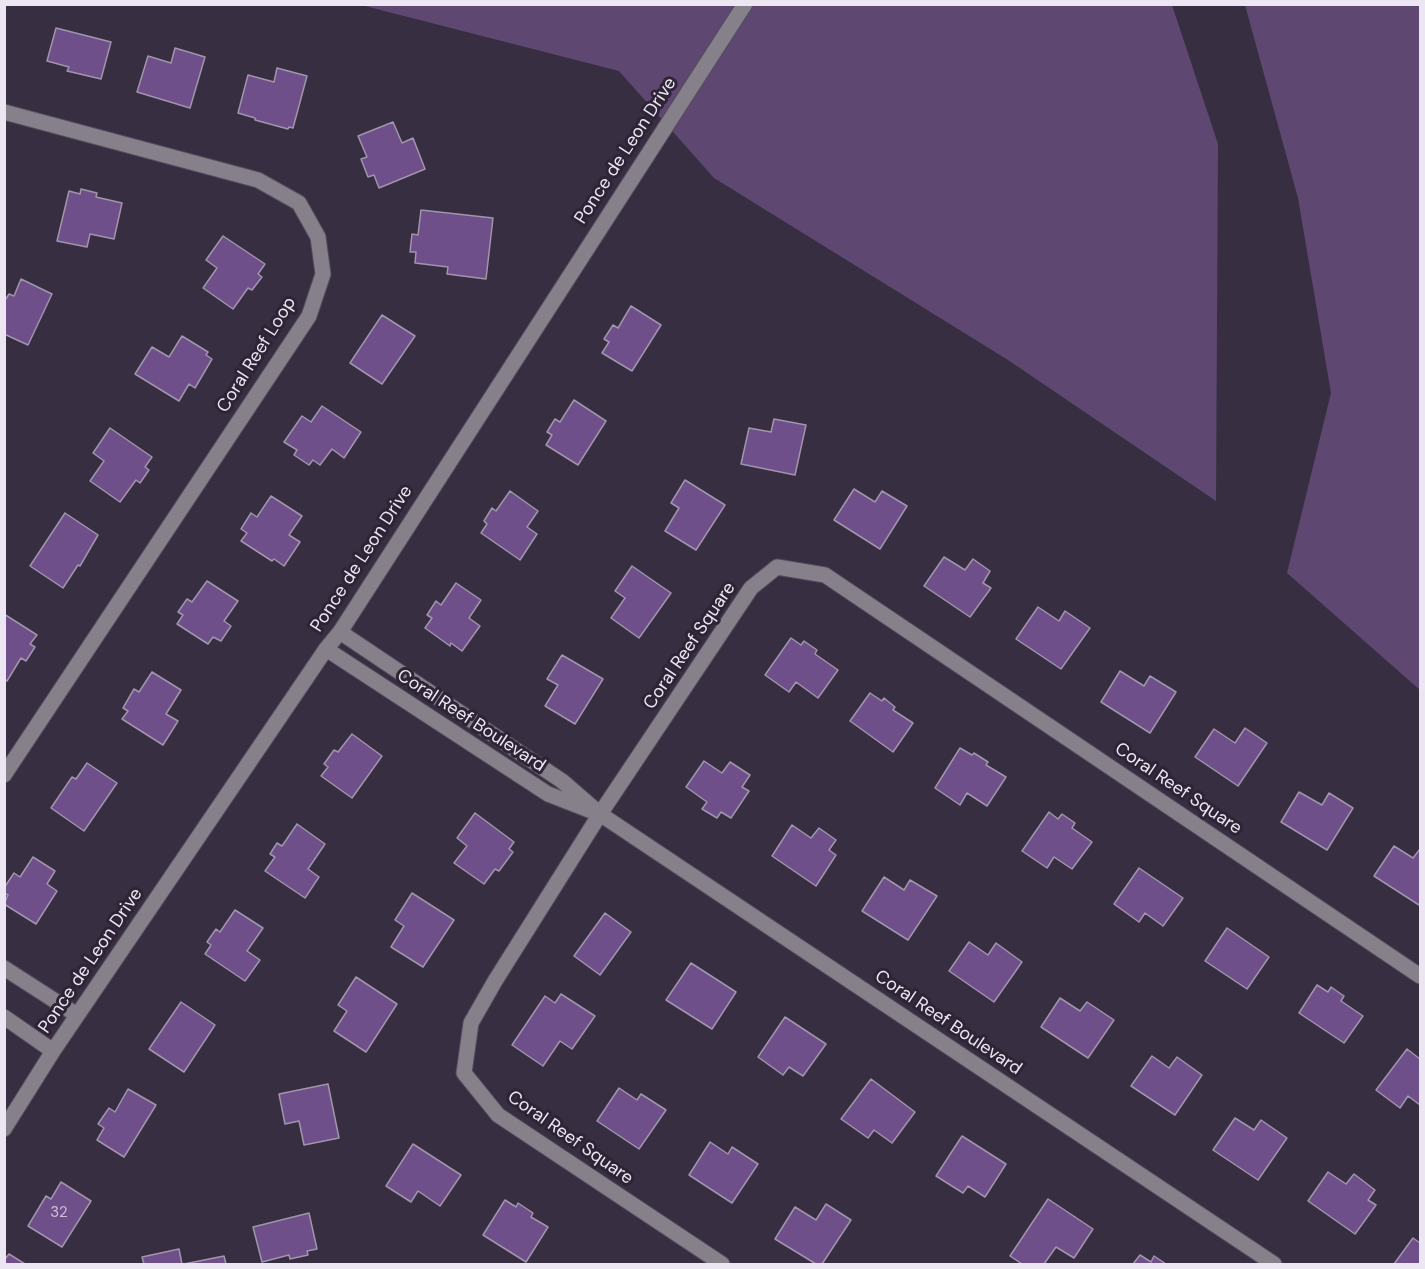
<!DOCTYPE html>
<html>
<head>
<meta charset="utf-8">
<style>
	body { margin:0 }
	#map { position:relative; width:1425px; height:1269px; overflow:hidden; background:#382e41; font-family:"DM Sans",sans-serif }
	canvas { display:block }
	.frame { position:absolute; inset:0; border:6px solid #ece6f2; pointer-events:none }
</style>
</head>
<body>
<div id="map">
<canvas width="1425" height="1269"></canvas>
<div class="frame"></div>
</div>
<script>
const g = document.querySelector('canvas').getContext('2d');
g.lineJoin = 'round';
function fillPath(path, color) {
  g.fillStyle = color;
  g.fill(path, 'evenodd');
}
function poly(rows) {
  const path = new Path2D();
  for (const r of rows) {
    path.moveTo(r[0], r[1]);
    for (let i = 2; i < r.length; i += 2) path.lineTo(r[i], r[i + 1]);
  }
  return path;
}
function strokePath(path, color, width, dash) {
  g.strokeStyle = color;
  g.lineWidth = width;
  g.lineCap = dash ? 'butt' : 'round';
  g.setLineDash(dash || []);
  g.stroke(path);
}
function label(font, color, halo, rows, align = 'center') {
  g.font = font + ' "DM Sans",sans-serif';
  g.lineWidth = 6;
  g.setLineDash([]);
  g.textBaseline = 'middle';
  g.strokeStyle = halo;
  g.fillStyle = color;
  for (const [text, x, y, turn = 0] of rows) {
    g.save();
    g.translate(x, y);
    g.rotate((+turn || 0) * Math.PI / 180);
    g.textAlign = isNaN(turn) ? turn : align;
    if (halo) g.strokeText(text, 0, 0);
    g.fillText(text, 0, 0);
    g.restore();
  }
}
fillPath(poly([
	[361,5,1172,5,1218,144,1216,501,1008,360,714,178,619,71],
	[1245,5,1420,5,1420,690,1287,573,1331,393,1298,198]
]), '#5e4871');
const building = poly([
	[56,28,111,42,101,79,67,71,69,67,47,61,56,28],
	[175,48,205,57,190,108,137,92,148,56,171,63,175,48],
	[277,68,307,76,293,128,289,127,288,129,255,120,255,118,238,113,248,75,274,82,277,68],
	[393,122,402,143,413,138,425,169,379,188,374,175,368,177,361,159,367,157,358,136,393,122],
	[81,189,97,193,96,197,122,203,114,239,90,234,87,247,57,241,69,191,80,194,81,189],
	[421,210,493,218,486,279,447,274,448,267,415,263,416,252,410,252,412,234,418,235,421,210],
	[223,236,265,264,258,274,262,277,252,290,248,288,233,309,203,288,217,268,206,260,223,236],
	[21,279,52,294,28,345,4,334,4,302,9,294,14,296,21,279],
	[631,306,661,325,632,371,602,353,609,342,604,339,613,325,618,328,631,306],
	[382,315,415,336,382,384,350,363,382,315],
	[182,336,208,352,206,355,212,359,195,388,189,384,179,401,135,374,152,347,169,357,182,336],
	[574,400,606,421,578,465,546,445,552,435,547,432,555,419,560,422,574,400],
	[322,406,361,432,344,458,332,449,320,465,313,460,309,465,294,455,297,450,284,442,302,416,311,422,322,406],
	[774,419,806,425,795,475,741,464,749,428,771,432,774,419],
	[110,428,152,457,145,467,149,470,140,483,136,480,120,502,90,481,104,461,93,453,110,428],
	[685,480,725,505,696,550,665,531,679,508,671,503,685,480],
	[854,489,875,502,882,491,907,506,880,549,834,520,854,489],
	[510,491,538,511,527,527,537,534,520,560,481,533,487,524,484,521,492,508,496,511,510,491],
	[271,496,302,516,289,535,300,542,284,566,274,559,272,561,241,541,247,533,241,529,251,513,257,517,271,496],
	[65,513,98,535,80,566,78,565,63,588,30,566,65,513],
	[944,557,965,570,973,559,990,571,983,583,991,588,970,617,924,586,944,557],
	[632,566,671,593,639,638,611,618,625,598,615,591,632,566],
	[207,581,238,601,224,621,231,626,221,641,213,637,208,644,177,624,183,615,178,612,187,599,192,602,207,581],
	[456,583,481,600,469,618,480,626,462,651,451,643,450,646,425,628,432,618,427,615,436,601,441,605,456,583],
	[1038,607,1059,621,1065,611,1090,628,1061,669,1016,639,1038,607],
	[4,614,37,635,30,644,35,647,26,661,21,658,7,681,4,679,4,614],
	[791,638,801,645,804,641,817,650,815,654,838,670,818,698,796,682,789,692,765,675,791,638],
	[562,655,603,679,575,724,545,706,558,685,547,679,562,655],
	[1120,671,1144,686,1150,676,1176,692,1150,733,1101,702,1120,671],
	[152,672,181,690,166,714,178,721,163,745,122,719,128,711,123,708,134,689,139,692,152,672],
	[870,693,882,701,884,698,895,707,893,710,913,723,893,752,850,721,870,693],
	[1245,728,1267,743,1238,786,1195,757,1214,729,1235,743,1245,728],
	[352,734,382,756,352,798,321,776,328,767,324,764,334,750,338,752,352,734],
	[960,748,972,755,974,753,988,762,986,765,1006,777,987,806,967,793,960,805,935,788,960,748],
	[704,761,722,773,730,762,750,775,742,787,749,791,731,818,721,812,717,818,702,809,707,802,686,787,704,761],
	[87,763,117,783,84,831,51,808,72,777,76,779,87,763],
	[1299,792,1322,805,1329,793,1353,808,1327,850,1281,822,1299,792],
	[1049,812,1058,819,1062,814,1075,823,1072,828,1092,842,1072,869,1054,857,1047,868,1022,851,1049,812],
	[475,813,514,842,509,849,513,852,499,871,495,869,484,884,454,863,467,846,457,838,475,813],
	[297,824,325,844,308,869,319,877,305,898,265,871,275,857,270,854,277,843,282,846,297,824],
	[792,825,811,838,819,828,836,840,829,850,836,855,816,886,772,856,792,825],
	[1394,846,1413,858,1420,849,1420,902,1419,905,1374,876,1394,846],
	[33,857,55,871,47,884,57,891,36,924,4,904,8,895,4,893,4,888,14,873,20,877,33,857],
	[1139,868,1183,898,1163,926,1145,913,1139,922,1114,904,1139,868],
	[884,877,904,890,910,880,937,896,908,940,862,911,884,877],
	[412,893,454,920,423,967,391,947,404,926,395,920,412,893],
	[235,910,263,928,247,951,260,960,245,981,205,954,211,945,207,942,216,929,220,932,235,910],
	[605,913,631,932,600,975,574,956,605,913],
	[1227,928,1269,957,1247,989,1205,961,1227,928],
	[969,942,988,955,996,943,1022,962,994,1002,949,971,969,942],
	[691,963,736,992,712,1029,666,1000,691,963],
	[356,977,397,1004,366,1052,334,1031,347,1011,338,1005,356,977],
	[1317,985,1328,992,1331,987,1344,996,1341,1001,1363,1016,1344,1043,1299,1013,1317,985],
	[561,994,595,1016,572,1049,560,1041,543,1066,512,1045,545,996,555,1003,561,994],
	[1060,998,1080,1011,1087,1002,1114,1020,1088,1058,1041,1027,1060,998],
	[181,1002,215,1025,184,1072,149,1049,181,1002],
	[785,1017,826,1044,803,1076,789,1067,783,1075,758,1057,785,1017],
	[1407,1049,1420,1059,1420,1105,1408,1096,1400,1108,1376,1090,1407,1049],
	[1152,1056,1169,1068,1177,1057,1202,1075,1175,1115,1131,1086,1152,1056],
	[871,1079,915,1112,892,1143,874,1130,868,1138,841,1119,871,1079],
	[328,1084,339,1138,304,1145,299,1121,285,1124,279,1094,328,1084],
	[619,1088,637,1100,641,1094,666,1110,639,1149,597,1121,619,1088],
	[128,1089,156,1105,124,1157,97,1140,104,1128,98,1124,109,1108,115,1112,128,1089],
	[1235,1118,1254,1130,1261,1120,1287,1138,1258,1180,1213,1150,1235,1118],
	[962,1136,1006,1164,985,1197,968,1186,963,1193,936,1176,962,1136],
	[710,1142,728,1154,732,1147,758,1164,732,1203,689,1175,710,1142],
	[413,1144,461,1175,440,1206,418,1191,411,1202,386,1186,413,1144],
	[1328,1172,1346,1184,1354,1174,1375,1190,1368,1200,1376,1205,1355,1234,1308,1201,1328,1172],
	[61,1182,91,1201,62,1247,28,1226,46,1196,51,1199,61,1182],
	[1048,1199,1093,1229,1074,1258,1056,1247,1044,1264,1022,1264,1010,1256,1048,1199],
	[505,1200,516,1207,518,1203,533,1213,531,1217,548,1227,526,1262,483,1235,505,1200],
	[826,1204,851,1220,822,1264,816,1264,775,1239,795,1207,816,1220,826,1204],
	[309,1213,317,1249,307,1251,308,1255,290,1259,289,1255,262,1262,253,1227,309,1213],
	[1413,1238,1420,1243,1420,1264,1394,1264,1413,1238],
	[179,1249,182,1264,144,1264,142,1257,179,1249],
	[9,1254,25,1264,4,1264,4,1260,9,1254],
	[1140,1255,1151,1262,1154,1256,1166,1264,1133,1264,1140,1255],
	[224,1256,226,1264,184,1264,224,1256]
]);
fillPath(building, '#6f4f8a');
strokePath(building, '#a095ac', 1.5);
const minor = poly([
	[4,112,258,180,299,203,318,237,323,274,309,316,4,775],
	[340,632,562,781,600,814,1274,1264],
	[326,649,548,794,589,810],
	[4,968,77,1015],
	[4,1017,53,1051],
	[4,1129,53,1051,326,649,340,632,745,4],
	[722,1264,498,1115,464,1073,471,1023,495,981,600,814,751,588,777,567,825,575,1420,976]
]);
strokePath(minor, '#554b5d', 17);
strokePath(minor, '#85808a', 15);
label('15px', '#cdc0d8', null, [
	["32",59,1213]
]);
label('18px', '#ece6f2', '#2e2436', [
	["Ponce de Leon Drive",626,151,-57],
	["Coral Reef Loop",257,355,-58],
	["Ponce de Leon Drive",362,559,-57],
	["Coral Reef Square",690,646,-56],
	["Coral Reef Boulevard",471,721,33],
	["Coral Reef Square",1178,789,34],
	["Ponce de Leon Drive",91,961,-56],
	["Coral Reef Boulevard",948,1023,34],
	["Coral Reef Square",570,1138,35]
]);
</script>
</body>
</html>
